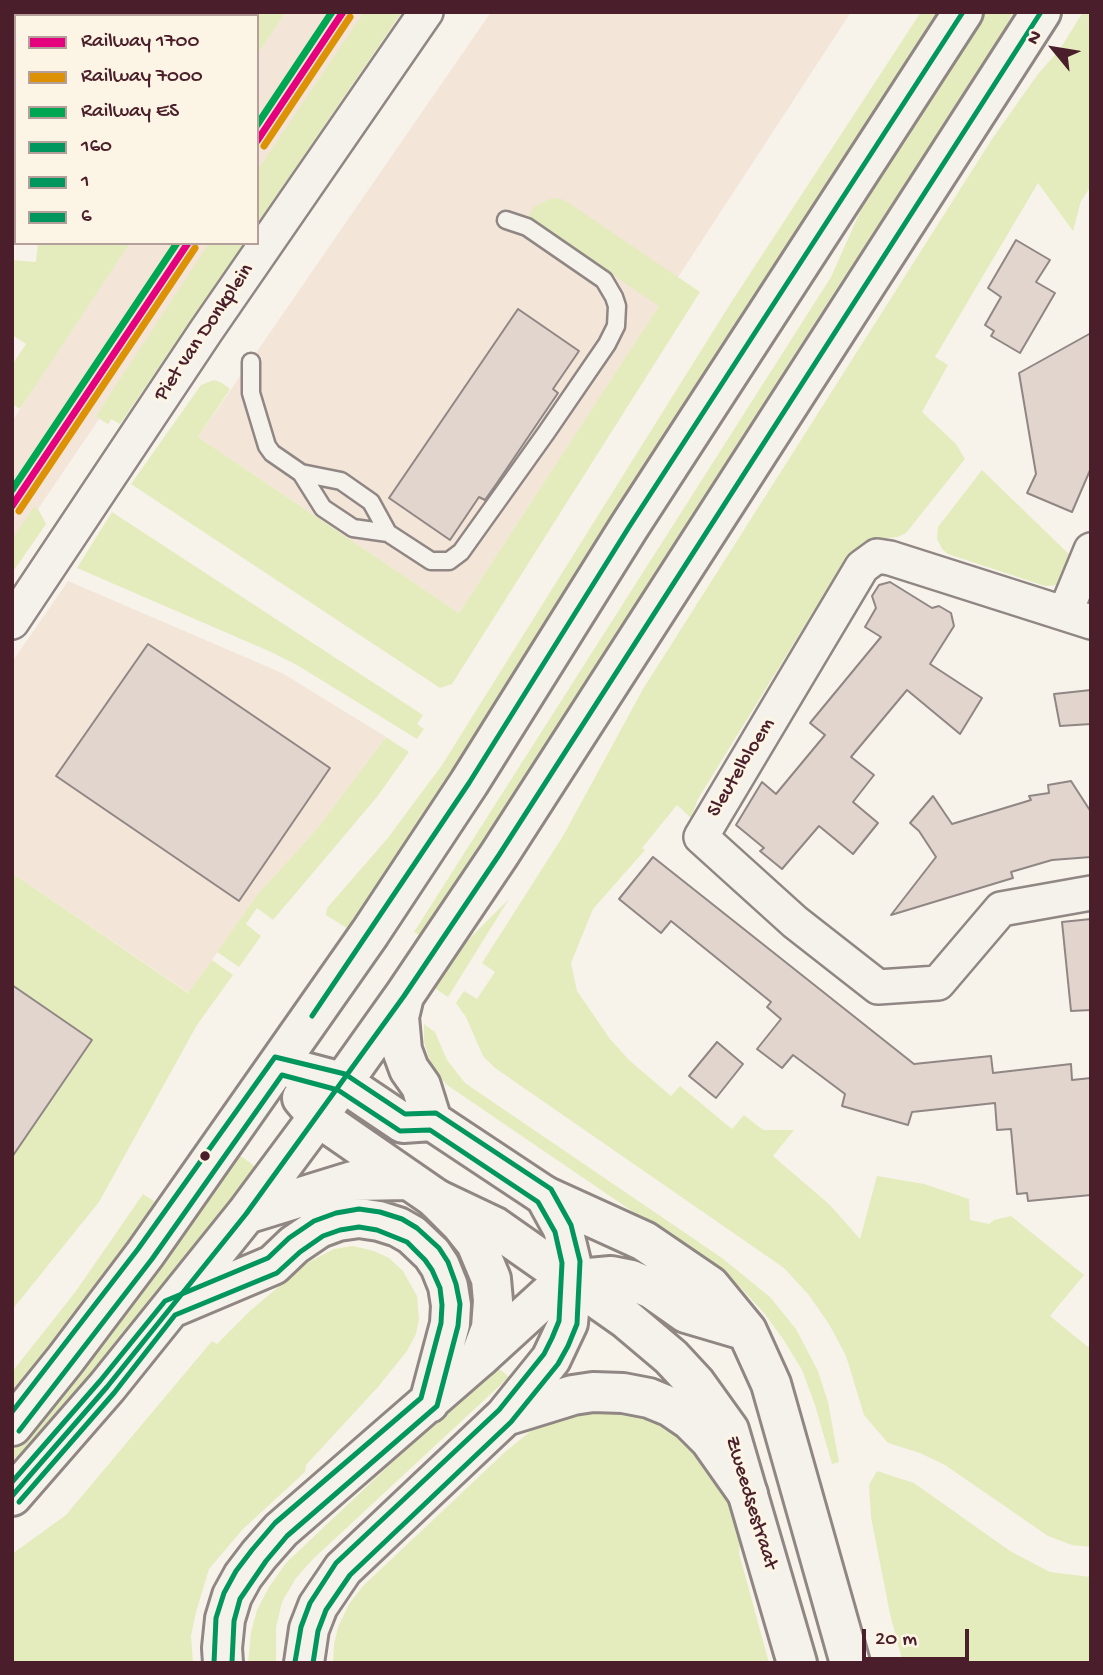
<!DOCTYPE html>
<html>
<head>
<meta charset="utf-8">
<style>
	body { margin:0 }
	#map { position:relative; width:1103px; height:1675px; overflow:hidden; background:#f7f3ea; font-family:"Gochi Hand",sans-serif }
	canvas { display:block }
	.frame { position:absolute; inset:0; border:14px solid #4a1f2b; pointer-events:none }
	.legend { position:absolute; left:14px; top:14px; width:245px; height:231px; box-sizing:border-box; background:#fcf5e5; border:2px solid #b59f9b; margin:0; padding:9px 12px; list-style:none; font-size:21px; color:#4a1f2b }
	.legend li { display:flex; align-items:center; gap:14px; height:35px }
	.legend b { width:35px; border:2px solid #b59f9b }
	.north { position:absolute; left:1019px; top:14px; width:70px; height:70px; -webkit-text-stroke:5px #fcf5e5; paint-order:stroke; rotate:300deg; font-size:19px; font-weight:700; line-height:28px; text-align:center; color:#4a1f2b }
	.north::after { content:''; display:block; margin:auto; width:24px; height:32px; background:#4a1f2b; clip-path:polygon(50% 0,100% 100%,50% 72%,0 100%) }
	.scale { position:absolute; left:862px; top:1629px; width:107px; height:32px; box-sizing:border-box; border:4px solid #4a1f2b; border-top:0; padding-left:9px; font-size:21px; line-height:24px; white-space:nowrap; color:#4a1f2b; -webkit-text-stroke:5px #fcf5e5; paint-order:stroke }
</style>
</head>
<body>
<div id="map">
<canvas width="1103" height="1675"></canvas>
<div class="frame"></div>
<ul class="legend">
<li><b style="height:9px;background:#e5007d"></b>Railway 1700</li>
<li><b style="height:9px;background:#dd9206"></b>Railway 7000</li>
<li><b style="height:9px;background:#00a651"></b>Railway ES</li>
<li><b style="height:9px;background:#00965e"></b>160</li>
<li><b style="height:9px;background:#00965e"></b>1</li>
<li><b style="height:9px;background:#00965e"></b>6</li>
</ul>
<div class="north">N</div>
<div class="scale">20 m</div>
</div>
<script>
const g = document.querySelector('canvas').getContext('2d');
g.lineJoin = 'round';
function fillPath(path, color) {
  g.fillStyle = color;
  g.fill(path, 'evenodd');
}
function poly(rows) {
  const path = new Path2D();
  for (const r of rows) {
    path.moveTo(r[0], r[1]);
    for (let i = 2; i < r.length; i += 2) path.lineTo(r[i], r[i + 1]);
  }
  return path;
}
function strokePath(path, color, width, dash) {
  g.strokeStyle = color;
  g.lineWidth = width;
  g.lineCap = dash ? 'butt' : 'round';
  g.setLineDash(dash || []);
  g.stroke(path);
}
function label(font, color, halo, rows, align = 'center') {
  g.font = font + ' "Gochi Hand",sans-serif';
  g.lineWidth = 6;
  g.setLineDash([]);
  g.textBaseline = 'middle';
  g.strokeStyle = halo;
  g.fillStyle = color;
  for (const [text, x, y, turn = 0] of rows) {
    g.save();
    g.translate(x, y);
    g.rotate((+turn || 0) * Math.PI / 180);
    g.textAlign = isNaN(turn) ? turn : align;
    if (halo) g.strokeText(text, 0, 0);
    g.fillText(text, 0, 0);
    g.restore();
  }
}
fillPath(poly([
	[286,12,392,12,257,208,257,55],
	[491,12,851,12,459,613,198,437],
	[130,243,233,243,108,424,99,419,38,509,46,524,12,573,12,422,46,368],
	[68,581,282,673,386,737,316,830,257,895,189,993,12,873,12,662]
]), '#f3e5d8');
fillPath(poly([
	[172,12,286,12,257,55,257,16,177,16],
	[364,12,402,12,257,224,257,171],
	[921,12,942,12,745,310,479,733,350,930,326,915,327,908,387,839,442,765,732,301],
	[985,12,1013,12,1002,35,839,285,422,937,414,932,831,277,872,185],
	[1083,12,1091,12,1091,186,1081,201,1073,231,1038,183,935,357,948,365,922,412,956,444,965,459,906,533,898,537,867,540,848,555,698,799,691,818,677,805,642,848,645,850,593,909,571,963,577,991,610,1039,629,1060,671,1096,680,1086,732,1129,744,1115,763,1130,794,1130,773,1156,830,1205,860,1239,877,1176,924,1184,969,1199,970,1220,989,1224,994,1220,1011,1216,1084,1275,1050,1316,1088,1347,1091,1344,1091,1547,1072,1545,1048,1536,945,1465,920,1453,888,1443,864,1415,846,1356,829,1324,808,1294,784,1268,495,1068,483,1056,466,1017,456,1003,464,991,477,999,495,972,482,963,563,836,643,689,992,139,1038,74,1060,49],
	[553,198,561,199,569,203,700,292,452,684,440,688,131,484,201,385,214,380,222,383,230,389,198,437,459,613,659,306,531,220,529,215,535,206],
	[38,243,130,243,20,409,12,404,12,365,26,344,12,335,12,260,36,262],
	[209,243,244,243,120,424,111,419,108,424,96,416],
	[982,470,1074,559,1060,585,1045,586,948,554,942,549,937,539,938,527],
	[34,507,38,509,46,524,12,573,12,539],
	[112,512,423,715,417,724,424,729,417,739,297,665,271,652,77,568],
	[386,737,409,752,377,797,273,920,257,908,246,924,261,936,239,967,217,952,257,895,316,830],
	[12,873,188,993,212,960,233,975,197,1025,99,1202,12,1310],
	[509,899,448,997,433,987,451,957],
	[424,1024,435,1032,447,1060,465,1083,722,1258,770,1297,796,1329,818,1371,828,1402,839,1462,832,1464,815,1405,802,1370,783,1339,764,1313,741,1288,717,1269,447,1085,436,1073,429,1058,424,1042],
	[238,1154,257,1168,152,1302,12,1468,12,1452,78,1373],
	[143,1194,157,1203,86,1301,12,1393,12,1372,76,1291],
	[353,1246,374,1251,389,1258,403,1271,417,1296,419,1319,416,1334,407,1351,378,1387,306,1465,305,1472,243,1529,209,1569,196,1612,191,1636,193,1663,12,1663,12,1554,66,1515,212,1341,217,1344,251,1310,307,1263,334,1249],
	[495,1365,509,1377,312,1560,296,1578,282,1602,276,1627,276,1663,248,1663,251,1632,257,1610,269,1587,286,1563],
	[616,1408,662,1422,686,1436,730,1500,741,1535,739,1553,769,1663,333,1663,334,1644,338,1627,349,1604,363,1586,505,1452,532,1430,547,1422,572,1413],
	[877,1471,914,1483,1010,1551,1050,1572,1091,1577,1091,1663,903,1663,890,1614,871,1517,869,1485]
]), '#e4ecbe');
const building = poly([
	[1016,240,1050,260,1036,282,1055,293,1020,353,991,336,994,331,985,325,1001,297,988,288,1016,240],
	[518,309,579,351,553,389,558,393,497,483,485,500,479,497,450,540,389,498,518,309],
	[1091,333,1091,468,1072,512,1027,493,1036,474,1019,373,1091,333],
	[890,582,932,608,939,606,951,613,954,626,930,664,982,698,960,734,907,690,851,757,874,775,853,802,878,823,853,854,819,826,782,869,760,851,764,848,736,825,762,782,776,794,825,735,810,723,881,637,865,627,876,608,872,596,879,585,890,582],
	[148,644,330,768,239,901,56,776,148,644],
	[1091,690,1091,724,1060,726,1054,694,1091,690],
	[1071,781,1091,812,1091,857,1052,860,1011,872,1013,878,891,915,936,857,919,831,910,823,933,796,952,824,1031,800,1029,796,1049,793,1048,785,1071,781],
	[653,857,914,1064,991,1056,993,1073,1071,1064,1072,1080,1091,1078,1091,1195,1028,1201,1027,1193,1017,1194,1011,1129,997,1130,995,1103,912,1112,908,1125,842,1106,845,1094,793,1055,782,1068,757,1049,781,1019,767,1007,771,1002,671,921,661,933,619,899,653,857],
	[1091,919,1091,1010,1071,1011,1062,922,1091,919],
	[12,985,92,1040,12,1157,12,985],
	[717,1042,743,1064,716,1098,689,1076,717,1042]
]);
fillPath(building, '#e2d5ce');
strokePath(building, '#908684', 2);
const service = poly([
	[251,362,251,393,267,446,272,453,301,473,323,508,353,528,388,533,431,561,449,561,461,552,546,433,607,344,616,326,617,306,614,297,604,280,527,227,506,220],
	[301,473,341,481,371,502,388,533]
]);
const minor = poly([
	[59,16,62,12],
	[12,92,16,84],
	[1065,613,1091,550],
	[12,622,206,331,426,12],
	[1091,622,890,558,877,556,862,567,701,837,795,922,878,987,938,983,1001,909,1091,893]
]);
const tertiary = poly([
	[545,1196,644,1241,710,1286,747,1331,771,1384,850,1663],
	[436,1199,495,1227,626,1319,671,1357,696,1384,729,1430,797,1663],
	[480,1357,549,1294,572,1282,589,1278,611,1276,631,1280,652,1289,686,1313,747,1331]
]);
const primary = poly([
	[404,996,399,1017,402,1050,409,1069,421,1086,432,1121],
	[278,1065,342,1082,403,1123,432,1121,545,1196,563,1229,571,1262,572,1282,568,1323,551,1359,505,1416,343,1569,318,1606,309,1629,304,1663],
	[246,1214,353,1181,409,1180],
	[176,1306,273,1265,294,1245,319,1228,338,1221,359,1218,379,1221,398,1227,412,1235,432,1254,440,1266,448,1286,451,1305,450,1324,429,1403],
	[505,1416,573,1395,593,1392,623,1393,649,1398,671,1407,690,1420,710,1440,748,1494],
	[12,1426,65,1360,145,1254,370,933,469,783,629,527,963,12],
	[12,1496,107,1387,246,1214,318,1117,404,996,499,855,1041,12],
	[223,1663,222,1648,225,1619,232,1596,243,1576,259,1555,281,1530,480,1357,491,1328,493,1301,491,1279,476,1243,460,1223,435,1198,318,1117,302,1098]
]);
strokePath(service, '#908684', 21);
strokePath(minor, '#908684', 38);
strokePath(tertiary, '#908684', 44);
strokePath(primary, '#908684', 44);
strokePath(service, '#f5f2ec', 16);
strokePath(minor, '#f5f2ec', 33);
strokePath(tertiary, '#f5f2ec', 38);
strokePath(primary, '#f5f2ec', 38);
strokePath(poly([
	[312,1016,469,783,629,527,963,12],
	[12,1496,107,1387,246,1214,404,996,499,855,1041,12]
]), '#00965e', 5);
strokePath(poly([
	[19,1431,152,1259,282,1075,338,1090,400,1131,430,1130,538,1202,555,1232,562,1263,559,1321,552,1338,544,1354,499,1410,336,1563,310,1603,301,1627,295,1662],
	[19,1502,114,1393,175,1315,277,1273,300,1252,323,1236,340,1230,359,1227,377,1230,407,1242,425,1260,432,1270,440,1288,442,1305,441,1323,421,1398,275,1523,252,1550,236,1571,224,1593,216,1618,214,1663]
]), '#00965e', 5);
strokePath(poly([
	[12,1412,138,1249,275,1057,345,1074,405,1114,436,1113,551,1189,571,1225,580,1261,577,1324,568,1346,558,1364,511,1422,350,1575,326,1610,318,1631,313,1663],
	[12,1482,100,1381,165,1301,268,1258,289,1238,314,1221,336,1213,359,1209,380,1212,402,1219,417,1228,439,1248,448,1262,456,1284,460,1304,458,1326,437,1406,287,1536,266,1561,240,1599,234,1621,232,1662]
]), '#00965e', 5);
strokePath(poly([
	[257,141,343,12],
	[12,506,188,243]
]), '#e5007d', 7);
strokePath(poly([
	[264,146,350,17],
	[19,511,195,248]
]), '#dd9206', 7);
strokePath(poly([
	[257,125,332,12],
	[12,490,177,243]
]), '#00a651', 7);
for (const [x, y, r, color] of [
	[205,1156,6,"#4a1f2b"]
]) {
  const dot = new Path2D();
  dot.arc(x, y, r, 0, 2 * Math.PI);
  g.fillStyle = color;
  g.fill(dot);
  strokePath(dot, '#fcf5e5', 2.5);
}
label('21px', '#4a1f2b', '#fcf5e5', [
	["Piet van Donkplein",205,333,-56],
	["Sleutelbloem",742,768,-59],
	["Zweedsestraat",750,1503,73]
]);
</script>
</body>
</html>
